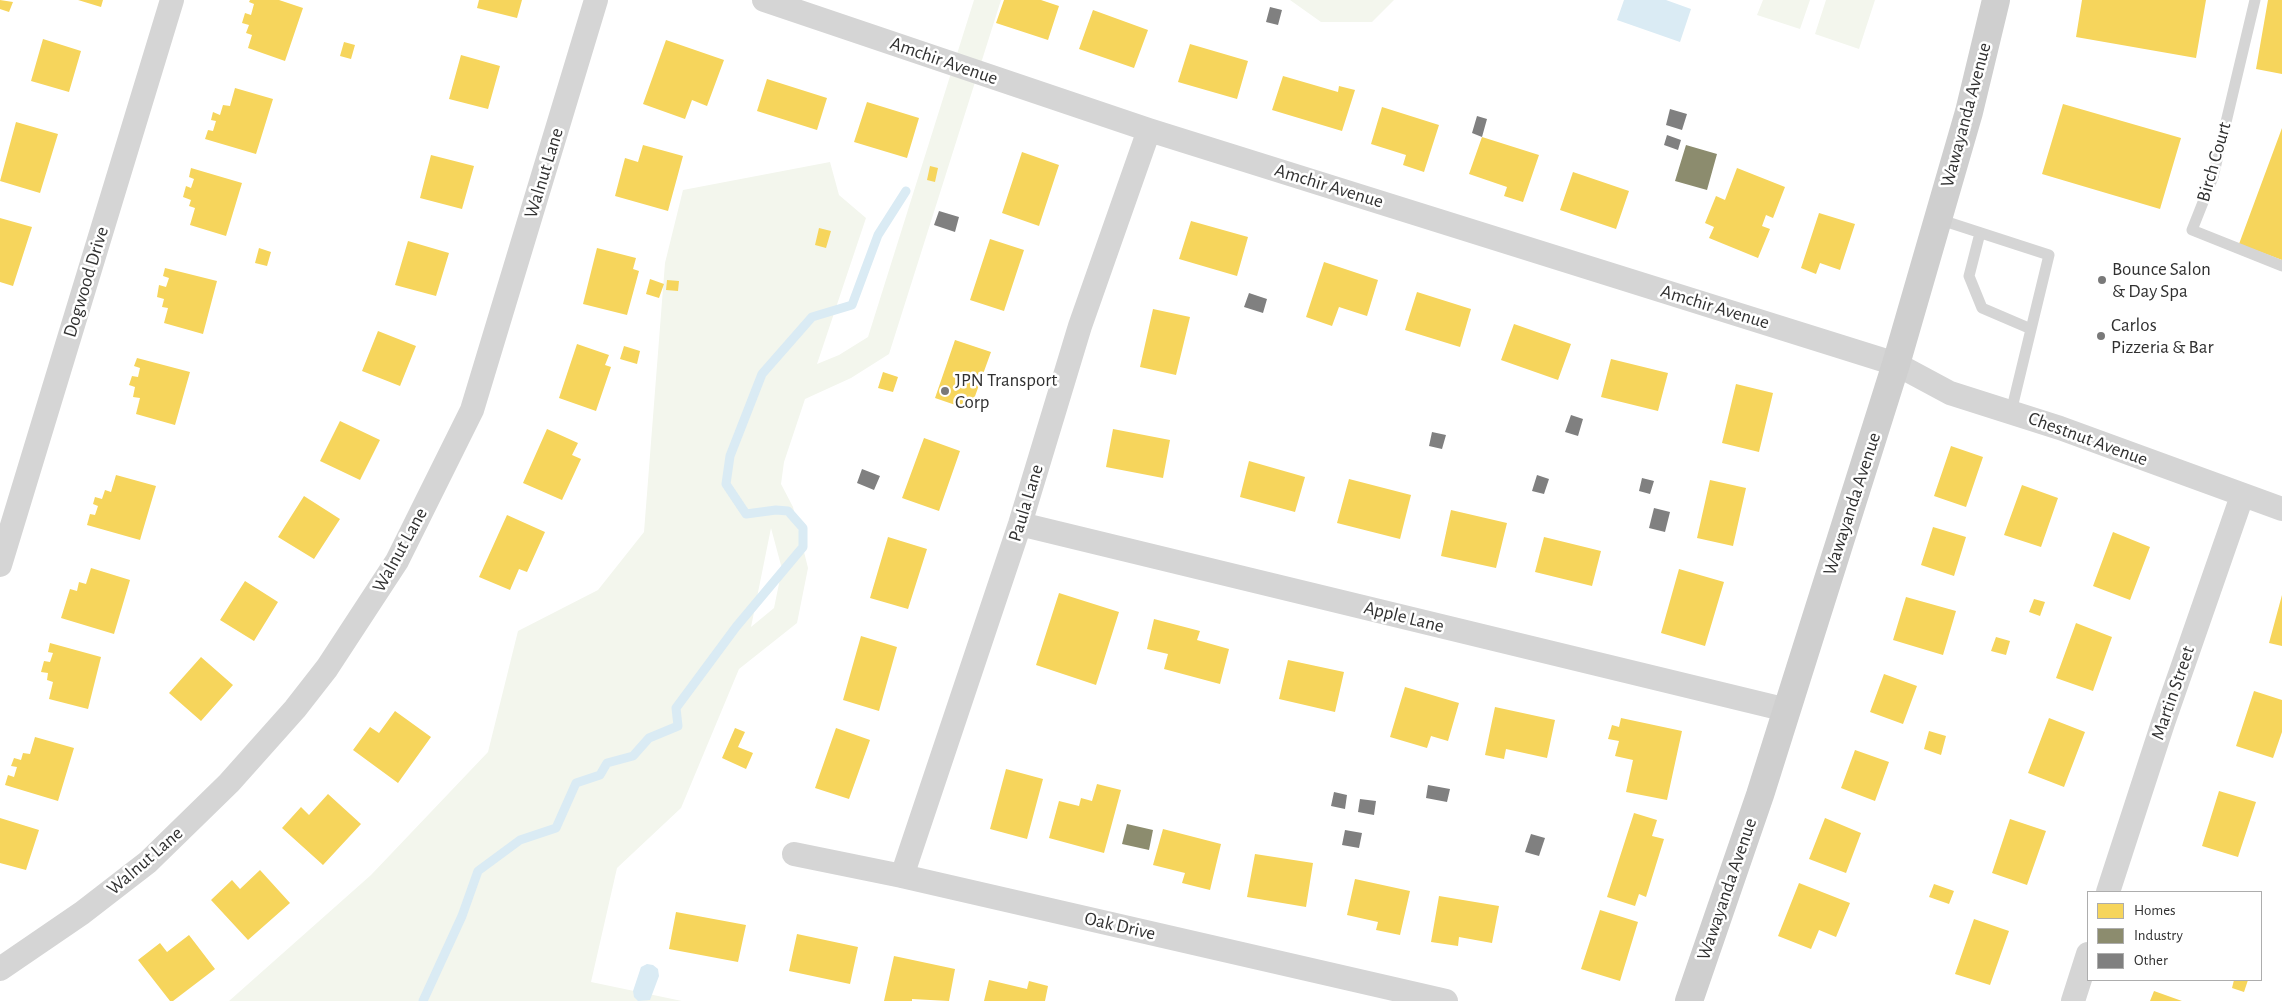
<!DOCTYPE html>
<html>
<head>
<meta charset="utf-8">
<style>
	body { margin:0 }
	#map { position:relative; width:2282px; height:1001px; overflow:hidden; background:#fff; font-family:"Alegreya Sans",sans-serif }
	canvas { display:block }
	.legend { position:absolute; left:2087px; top:891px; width:175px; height:90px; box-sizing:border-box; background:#fff; border:1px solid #adadad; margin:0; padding:6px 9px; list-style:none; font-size:15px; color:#313131 }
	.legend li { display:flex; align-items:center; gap:10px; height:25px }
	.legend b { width:25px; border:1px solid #adadad }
</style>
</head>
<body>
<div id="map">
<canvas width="2282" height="1001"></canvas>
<ul class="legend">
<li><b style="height:14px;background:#f6d55c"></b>Homes</li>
<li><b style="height:14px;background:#8c8c6e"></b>Industry</li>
<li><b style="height:14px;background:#808080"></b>Other</li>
</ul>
</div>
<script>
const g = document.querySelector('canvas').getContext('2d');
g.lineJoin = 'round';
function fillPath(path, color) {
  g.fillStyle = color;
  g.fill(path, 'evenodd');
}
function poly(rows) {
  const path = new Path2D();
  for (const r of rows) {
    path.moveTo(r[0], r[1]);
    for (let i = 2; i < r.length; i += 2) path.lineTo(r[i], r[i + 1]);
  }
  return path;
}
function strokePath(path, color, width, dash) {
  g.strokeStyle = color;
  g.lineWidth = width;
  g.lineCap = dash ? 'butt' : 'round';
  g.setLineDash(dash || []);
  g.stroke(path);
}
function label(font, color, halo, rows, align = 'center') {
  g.font = font + ' "Alegreya Sans",sans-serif';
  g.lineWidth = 5;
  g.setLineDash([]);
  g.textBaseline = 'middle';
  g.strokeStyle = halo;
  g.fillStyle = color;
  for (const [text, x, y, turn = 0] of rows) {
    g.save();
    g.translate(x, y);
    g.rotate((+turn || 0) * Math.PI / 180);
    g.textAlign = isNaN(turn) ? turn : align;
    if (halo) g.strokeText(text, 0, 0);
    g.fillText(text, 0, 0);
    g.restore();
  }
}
fillPath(poly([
	[974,0,1001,0,889,354,851,378,805,399,784,462,781,484,793,507,808,568,797,623,739,669,681,808,617,868,591,982,682,1001,229,1001,371,875,488,752,518,631,598,590,644,532,665,263,683,190,830,162,839,195,866,218,817,364,839,355,868,337],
	[771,528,782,569,774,608,751,627],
	[1290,0,1394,0,1372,22,1321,22],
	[1763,0,1810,0,1800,29,1757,15],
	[1826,0,1875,0,1859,49,1815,34]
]), '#f3f6ed');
fillPath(poly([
	[1624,0,1666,0,1691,9,1680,42,1617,20],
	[647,964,653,965,658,969,659,976,650,1000,638,1001,634,997,633,991,641,967]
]), '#daebf4');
fillPath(poly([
	[0,0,13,2,9,12,0,9],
	[78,0,103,0,101,7],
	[250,0,279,0,303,8,285,61,248,48,252,35,246,33,249,25,242,23,245,13,251,15,254,4,249,2],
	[479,0,522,0,517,18,477,8],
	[1004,0,1041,0,1059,6,1048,40,996,23],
	[2082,0,2206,0,2196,58,2076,37],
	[2268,0,2282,0,2282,74,2256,69],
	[1093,10,1148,30,1134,68,1079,49],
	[43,39,81,51,69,92,31,81],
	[666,40,724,60,707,106,692,100,685,119,643,104],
	[344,42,355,45,351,59,340,56],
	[1190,44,1248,61,1237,99,1178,82],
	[461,55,500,66,488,109,449,99],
	[1283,76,1338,92,1339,86,1355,90,1342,131,1272,110],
	[767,79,827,98,817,130,757,111],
	[235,88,273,99,256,154,205,139,208,130,213,131,216,121,211,120,213,112,220,115,223,105,230,106],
	[867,102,919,118,907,158,854,142],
	[2063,104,2181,138,2160,209,2042,174],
	[1382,107,1439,125,1424,172,1403,165,1406,155,1371,144],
	[16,122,58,134,40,193,0,181],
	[2282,128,2282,260,2239,244],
	[1482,137,1539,155,1523,202,1504,196,1507,187,1469,174],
	[643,145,683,156,668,211,615,196,625,158,638,162],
	[1022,152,1059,165,1039,226,1002,213],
	[431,155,474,166,462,209,420,198],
	[930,166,938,168,935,182,927,180],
	[191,168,242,183,226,236,190,225,195,208,189,206,191,200,183,197,186,186,191,188,194,179,189,177],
	[1737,168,1785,187,1773,218,1766,215,1762,226,1770,229,1758,258,1709,238,1714,227,1705,223,1716,196,1725,200],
	[1573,172,1629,191,1616,229,1560,210],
	[1819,213,1855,224,1840,270,1820,263,1816,274,1801,268],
	[0,218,32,227,13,286,0,282],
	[1191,221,1248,237,1237,276,1179,259],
	[819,228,831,231,826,248,815,245],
	[990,239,1024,250,1004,311,970,300],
	[408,241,449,253,436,296,395,285],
	[259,248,271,252,267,266,255,263],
	[597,248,636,258,633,269,639,271,627,315,583,304],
	[1324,262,1378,280,1367,316,1339,307,1332,326,1306,317],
	[165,268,217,281,203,334,164,323,168,308,162,307,164,299,157,297,159,285,166,287,169,278,163,276],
	[650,279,664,284,659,298,646,294],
	[667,280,679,281,678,291,666,290],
	[1417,292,1471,309,1460,347,1405,330],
	[1153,309,1190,317,1176,375,1140,367],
	[1514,324,1571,344,1558,380,1501,360],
	[378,331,416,346,400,386,362,371],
	[955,340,991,352,970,410,935,398],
	[577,344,609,355,605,365,611,367,596,411,559,398],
	[624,346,640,351,637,364,620,359],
	[137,358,190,372,175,425,136,414,140,398,133,397,135,387,129,385,132,376,138,377,140,368,134,366],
	[1611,359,1668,373,1658,411,1601,397],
	[883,372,898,377,893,392,878,388],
	[1736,384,1773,393,1759,452,1722,443],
	[340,421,380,440,360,480,320,461],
	[547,429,578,443,572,455,581,459,562,500,523,483],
	[1113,429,1170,440,1163,478,1106,467],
	[924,438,960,451,939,511,902,498],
	[1951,446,1983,457,1966,507,1934,496],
	[1249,461,1305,477,1295,512,1240,497],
	[116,475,156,486,140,540,87,525,90,514,95,515,98,506,93,504,95,497,102,499,105,490,111,492],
	[1349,479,1411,495,1400,539,1337,523],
	[1710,480,1746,488,1733,546,1697,538],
	[2022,485,2058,498,2041,547,2004,535],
	[304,496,340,519,314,559,278,537],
	[1451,510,1507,523,1496,568,1441,556],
	[507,515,545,532,527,572,519,569,510,590,479,577],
	[1933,527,1966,537,1954,576,1921,565],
	[2113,532,2150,547,2130,600,2093,586],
	[888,537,927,549,908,609,870,598],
	[1544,537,1601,551,1592,586,1535,572],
	[91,568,130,580,114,634,61,618,70,589,77,591,79,582,86,584],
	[1679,569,1724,582,1705,646,1661,633],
	[245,581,278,602,254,641,220,620],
	[1059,593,1119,612,1096,685,1036,665],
	[2282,595,2282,646,2269,643],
	[1906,597,1956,611,1943,655,1893,640],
	[2034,599,2045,602,2040,616,2029,612],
	[1154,619,1200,631,1197,640,1229,649,1220,684,1164,669,1168,654,1147,649],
	[2076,623,2112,637,2093,691,2056,678],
	[861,636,897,647,879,711,843,700],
	[1996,637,2010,641,2006,655,1991,651],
	[50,643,101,657,88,709,49,699,53,682,47,680,48,673,41,672,44,661,50,662,53,653,48,652],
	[201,657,233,685,201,721,169,693],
	[1288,660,1344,672,1335,712,1279,699],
	[1884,674,1917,686,1903,724,1870,712],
	[1405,687,1459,703,1448,741,1431,736,1427,748,1390,737],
	[2254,691,2282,700,2282,732,2273,758,2236,746],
	[1495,707,1555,720,1547,758,1506,749,1504,759,1485,755],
	[395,711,431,737,398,783,353,750,370,727,379,733],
	[1621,718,1682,731,1667,800,1626,792,1633,760,1615,756,1619,741,1608,739,1612,725,1619,727],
	[2049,718,2085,732,2064,787,2028,773],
	[735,728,745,732,738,747,753,753,746,769,722,758],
	[836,728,870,740,849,799,815,788],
	[1929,731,1946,736,1941,755,1924,749],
	[35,737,74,748,58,801,5,785,8,775,14,777,17,767,11,766,14,758,21,760,23,753,30,754],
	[1855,750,1889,762,1875,801,1841,788],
	[1006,769,1043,779,1027,839,990,829],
	[1097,784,1121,790,1104,853,1049,838,1059,801,1079,806,1081,798,1092,801],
	[2219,791,2256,802,2238,857,2202,846],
	[328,794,361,824,323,865,282,828,301,807,309,815],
	[1634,813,1657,820,1652,836,1664,839,1646,897,1639,894,1635,906,1607,897],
	[0,818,39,830,26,870,0,863],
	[1825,818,1861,833,1846,873,1809,859],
	[2010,819,2046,831,2027,885,1992,873],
	[1163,829,1221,844,1210,890,1182,883,1185,873,1153,865],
	[1255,854,1313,863,1306,907,1247,897],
	[260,870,290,903,248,940,211,900,232,880,240,889],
	[1355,879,1410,891,1400,935,1376,930,1378,922,1347,915],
	[1799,883,1850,903,1836,937,1819,930,1811,949,1778,936],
	[1934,884,1954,891,1949,904,1929,897],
	[1439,896,1499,906,1492,943,1459,937,1458,946,1431,942],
	[1600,910,1638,922,1620,981,1581,969],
	[676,912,746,925,738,962,669,949],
	[1974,919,2009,931,1990,985,1955,974],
	[797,934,858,947,850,984,789,971],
	[189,935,215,969,173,1001,170,1001,138,960,160,943,167,952],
	[894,956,955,969,949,1001,912,999,912,1001,884,1001],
	[989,980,1027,989,1029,981,1048,986,1045,1001,984,1001],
	[2234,980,2248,980,2244,992,2232,988],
	[2154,991,2182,1001,2150,1001]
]), '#f6d55c');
fillPath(poly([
	[1686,145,1717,154,1707,190,1675,181],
	[1127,824,1153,830,1149,850,1122,844]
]), '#8c8c6e');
strokePath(poly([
	[423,1001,462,916,478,871,520,840,556,828,576,783,600,775,607,763,633,756,649,738,678,726,676,708,736,627,803,547,803,528,788,511,776,510,746,514,726,484,730,456,762,374,812,317,852,305,878,235,906,191]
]), '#daebf4', 9);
fillPath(poly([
	[1270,7,1282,10,1278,25,1266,22],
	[1670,109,1687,114,1682,130,1666,125],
	[1477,116,1487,119,1482,137,1472,133],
	[1667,135,1681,140,1678,150,1664,145],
	[939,211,959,217,955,232,934,225],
	[1249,293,1267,299,1263,313,1244,307],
	[1571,415,1583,419,1578,436,1565,432],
	[1432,432,1446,435,1442,449,1429,446],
	[862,469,880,476,874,490,857,483],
	[1537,475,1549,479,1544,494,1532,491],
	[1642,478,1654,481,1650,494,1639,491],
	[1654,508,1670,512,1665,532,1649,528],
	[1428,785,1450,789,1447,802,1426,798],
	[1334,792,1347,795,1345,809,1331,806],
	[1360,799,1376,801,1374,815,1358,812],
	[1345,830,1362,833,1359,848,1342,845],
	[1531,834,1545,838,1539,856,1525,852]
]), '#808080');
strokePath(poly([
	[2255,0,2213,177,2192,230,2282,266],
	[1938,219,2049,255,2011,412],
	[1980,233,1969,276,1982,308,2031,329]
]), '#d5d5d5', 11);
strokePath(poly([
	[764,0,1149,130,1896,364,1950,393,2060,428,2282,509],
	[1020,524,1787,710],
	[0,565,172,0],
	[794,854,902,876,1446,1001],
	[902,876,1020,524,1080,326,1149,130],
	[2108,892,2163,723,2242,496],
	[0,969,82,913,148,862,229,783,295,709,327,668,397,561,472,410,596,0],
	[2073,1001,2088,954]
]), '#d5d5d5', 24);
strokePath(poly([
	[1689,1001,1760,795,1896,364,1969,112,1996,0]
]), '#cfcfcf', 28);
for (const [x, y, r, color] of [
	[2102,280,5,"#797979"],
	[2101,336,5,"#797979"],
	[945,391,5,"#797979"]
]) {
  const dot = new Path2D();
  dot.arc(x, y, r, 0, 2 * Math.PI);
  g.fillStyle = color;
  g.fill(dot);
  strokePath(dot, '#fff', 2);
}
label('19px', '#313131', '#fff', [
	["Amchir Avenue",944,61,19],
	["Wawayanda Avenue",1966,115,-75],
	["Birch Court",2214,162,-74],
	["Walnut Lane",544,173,-73],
	["Amchir Avenue",1329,186,17],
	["Dogwood Drive",86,282,-73],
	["Amchir Avenue",1715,307,17],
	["Chestnut Avenue",2088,439,20],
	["Paula Lane",1026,503,-73],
	["Wawayanda Avenue",1852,504,-72],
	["Walnut Lane",400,550,-61],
	["Apple Lane",1404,617,14],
	["Martin Street",2173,693,-71],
	["Walnut Lane",145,861,-41],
	["Wawayanda Avenue",1727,889,-71],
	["Oak Drive",1120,926,13]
]);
label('19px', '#313131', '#fff', [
	["Bounce Salon",2112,269],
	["& Day Spa",2112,291],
	["Carlos",2111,325],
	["Pizzeria & Bar",2111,347],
	["JPN Transport",955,380],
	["Corp",955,402]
], 'left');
</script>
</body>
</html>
